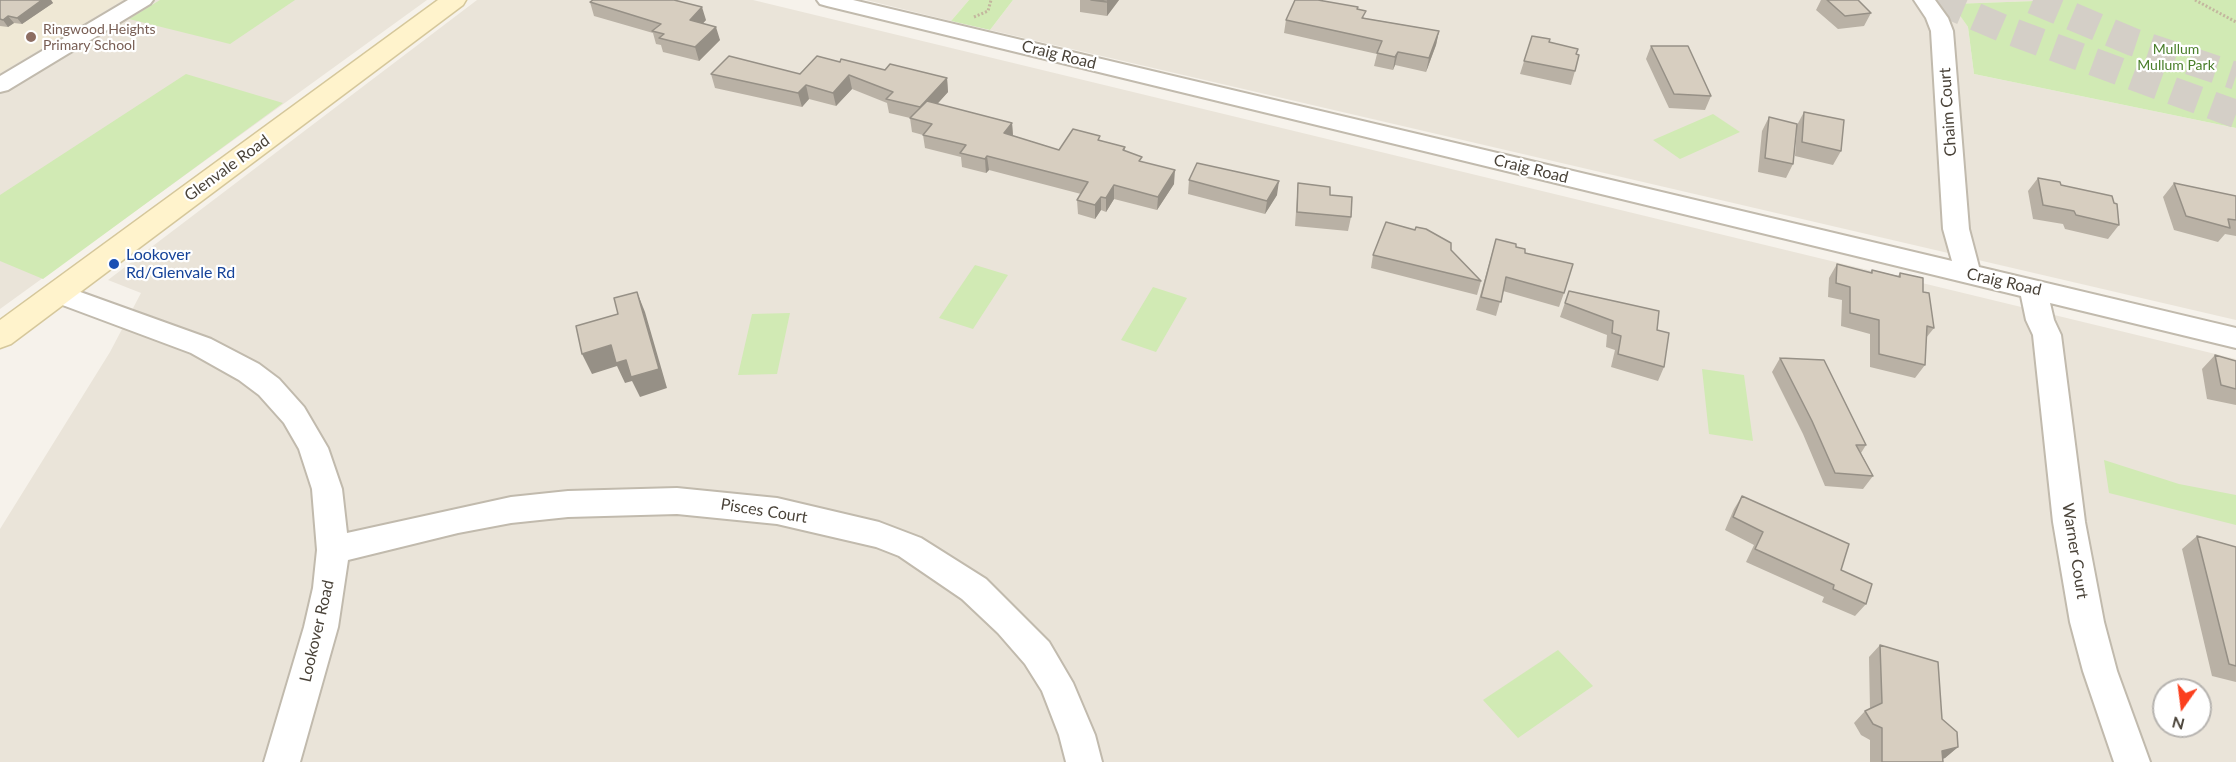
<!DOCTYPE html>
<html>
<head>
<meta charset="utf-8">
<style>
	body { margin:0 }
	#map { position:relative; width:2236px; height:762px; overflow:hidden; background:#f6f2eb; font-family:Lato,sans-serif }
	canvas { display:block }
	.north { position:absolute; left:2152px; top:678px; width:60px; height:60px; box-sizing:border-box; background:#fff; border:2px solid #b7b4b0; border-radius:50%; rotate:194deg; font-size:16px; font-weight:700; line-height:24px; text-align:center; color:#4a4339 }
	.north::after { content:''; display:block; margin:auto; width:21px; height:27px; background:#fb3f1d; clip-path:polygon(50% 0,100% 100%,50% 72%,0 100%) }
</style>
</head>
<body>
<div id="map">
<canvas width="2236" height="762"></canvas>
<div class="north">N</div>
</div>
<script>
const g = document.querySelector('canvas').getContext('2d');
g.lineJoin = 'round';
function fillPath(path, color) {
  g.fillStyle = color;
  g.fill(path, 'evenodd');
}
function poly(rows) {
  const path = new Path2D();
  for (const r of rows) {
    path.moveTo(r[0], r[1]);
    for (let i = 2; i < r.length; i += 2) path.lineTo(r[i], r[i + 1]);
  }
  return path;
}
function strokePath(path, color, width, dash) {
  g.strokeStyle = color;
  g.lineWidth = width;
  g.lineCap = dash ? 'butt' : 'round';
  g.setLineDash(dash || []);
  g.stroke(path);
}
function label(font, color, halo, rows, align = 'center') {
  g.font = font + ' Lato,sans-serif';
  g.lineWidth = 4.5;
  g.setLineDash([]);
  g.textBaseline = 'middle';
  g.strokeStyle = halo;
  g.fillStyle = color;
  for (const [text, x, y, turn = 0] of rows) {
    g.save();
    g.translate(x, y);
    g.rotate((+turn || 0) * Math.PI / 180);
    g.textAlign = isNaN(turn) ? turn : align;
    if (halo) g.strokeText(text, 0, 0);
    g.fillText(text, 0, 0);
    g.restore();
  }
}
fillPath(poly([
	[0,0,427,0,0,309],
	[477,0,753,0,2236,359,2236,762,0,762,0,529,110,352,141,293,108,280],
	[2164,690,2200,690,2200,726,2164,726],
	[866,0,969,0,951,21],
	[1013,0,2062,0,1953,4,1968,27,1974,74,2236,128,2236,320,990,30]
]), '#eae4d9');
fillPath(poly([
	[0,0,123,0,0,73]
]), '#efe8d5');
fillPath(poly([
	[160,0,295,0,230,44,129,19],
	[969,0,1013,0,990,30,951,21],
	[2062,0,2236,0,2236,128,1974,74,1968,27,1952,4],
	[186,74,283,103,43,279,0,261,0,195],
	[1713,114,1740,132,1680,159,1653,140],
	[975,265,1008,275,973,329,939,318],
	[1153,287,1187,298,1156,352,1121,340],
	[790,313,777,374,738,375,752,314],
	[1702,369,1744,375,1753,441,1709,434],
	[2104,460,2179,484,2236,495,2236,525,2109,493],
	[1558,650,1593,686,1518,738,1483,700]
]), '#d1eab4');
strokePath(poly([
	[1937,0,2007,30,2236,114],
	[2033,0,2133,42,2236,76]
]), '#d4cfc7', 28, [28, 14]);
const street = poly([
	[128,0,153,0,150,4,8,90,0,92,0,76,128,0],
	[817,0,853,0,1952,261,1943,229,1931,31,1926,18,1914,0,1935,0,1948,18,1953,31,1969,229,1979,267,2236,328,2236,348,2050,303,2054,320,2061,335,2085,522,2104,622,2117,671,2150,762,2114,762,2083,671,2070,622,2053,522,2033,335,2026,320,2021,296,827,6,820,4,817,0],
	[58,284,211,339,259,364,279,379,304,407,328,448,342,489,347,533,511,497,568,491,677,488,777,498,879,522,921,538,986,579,1049,642,1073,683,1095,735,1102,762,1066,762,1059,735,1042,691,1025,664,998,633,962,599,899,556,876,547,777,524,677,514,568,517,511,523,458,533,348,560,338,627,300,762,264,762,304,627,313,588,317,550,312,489,299,449,284,423,259,395,239,380,191,353,49,300,45,293,49,286,58,284]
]);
const secondary = poly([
	[438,0,466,0,463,5,11,344,0,348,0,320,438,0]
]);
strokePath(street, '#c1baad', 4);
strokePath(secondary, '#d5c79b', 3);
strokePath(poly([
	[2195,0,2236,22],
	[974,17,988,11,991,0]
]), '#c3b69e', 3, [2, 2]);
fillPath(street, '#fff');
fillPath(secondary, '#fff3cc');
fillPath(poly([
	[0,0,51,0,53,3,22,24,14,23,8,27,0,26],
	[1080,0,1119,0,1107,16,1080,12],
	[1821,0,1858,0,1871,13,1864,26,1838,29,1816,10],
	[590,2,706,20,703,23,720,40,699,61,663,52,661,45,656,44,653,33,594,16],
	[1358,9,1364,18,1439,31,1436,45,1426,72,1395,65,1393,70,1374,66,1377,54,1284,33,1286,20],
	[1532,36,1549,42,1576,54,1575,71,1571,85,1520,74],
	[1651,46,1711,96,1705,110,1669,108,1646,59],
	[840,62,885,70,947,78,948,92,937,104,1012,123,1013,136,1059,150,1101,141,1125,147,1125,151,1174,184,1157,210,1114,199,1106,212,1101,210,1095,219,1078,214,1077,200,1081,194,989,170,986,173,962,167,961,157,925,148,923,135,912,132,910,118,889,113,887,103,852,89,836,106,809,99,802,107,715,88,711,74,800,74],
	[1804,112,1841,151,1833,165,1795,156,1797,128,1793,164,1786,178,1758,172,1762,131,1769,117,1797,125],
	[2038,178,2061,185,2119,225,2108,239,2065,229,2063,224,2033,219,2028,191],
	[1189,180,1277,195,1265,214,1188,194],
	[1298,183,1330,195,1351,217,1348,231,1295,226,1297,197],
	[2174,183,2236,196,2236,236,2225,234,2218,242,2174,230,2163,197],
	[1496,239,1516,247,1525,253,1564,293,1559,307,1503,291,1496,316,1476,310],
	[1451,250,1481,281,1477,295,1371,268,1373,255],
	[1837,264,1870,273,1872,270,1898,276,1900,273,1923,292,1934,328,1926,338,1925,365,1915,378,1870,367,1870,334,1841,326,1842,300,1828,297,1829,278],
	[1569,291,1657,330,1664,367,1658,381,1611,367,1615,350,1606,347,1607,335,1560,317],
	[2215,355,2236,361,2236,405,2207,399,2202,369],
	[1780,358,1866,445,1861,453,1873,476,1863,489,1825,486,1803,434,1772,372],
	[1742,496,1841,570,1866,604,1855,616,1822,602,1824,597,1746,562,1754,545,1725,530,1734,509],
	[2197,536,2236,547,2236,682,2212,676,2182,549],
	[1880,645,1942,719,1958,747,1945,758,1943,759,1943,762,1870,762,1870,740,1861,735,1854,723,1865,711,1870,709,1869,657]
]), '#b9b1a5');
fillPath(poly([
	[42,0,51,0,53,3,22,24,17,18],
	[1109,0,1119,0,1107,16,1107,2],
	[702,7,706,20,694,33,690,20],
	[8,16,14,23,8,27,3,20],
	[716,27,720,40,699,61,695,47],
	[1439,31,1436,45,1426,72,1429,58],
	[1398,52,1395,65,1393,70,1395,57],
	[849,75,852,89,836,106,833,93],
	[947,78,948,92,922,121,920,107],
	[806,85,809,99,802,107,798,93],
	[1012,123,1013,136,1004,133],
	[987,156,989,170,986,173,985,159],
	[1175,170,1174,184,1157,210,1158,197],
	[1279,181,1277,195,1265,214,1267,201],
	[1114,185,1114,199,1106,212,1106,198],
	[1101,197,1101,210,1095,219,1095,205],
	[637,292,645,312,667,388,640,397,632,381,625,383,617,366,592,374,582,354,611,345,626,360],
	[1958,747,1945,758,1929,762,1942,751]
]), '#969086');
const building = poly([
	[0,0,42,0,17,18,8,16,3,20,0,19,0,0],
	[593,0,674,0,702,7,690,20,716,27,695,47,659,38,664,34,652,31,661,24,590,2,593,0],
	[1091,0,1109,0,1107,2,1091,0],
	[1295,0,1318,0,1358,7,1357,9,1366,11,1362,18,1439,31,1429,58,1398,52,1395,57,1377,53,1382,41,1286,20,1295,0],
	[1827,0,1858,0,1871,13,1845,16,1827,0],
	[1532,36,1550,39,1549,42,1578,49,1576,54,1579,55,1575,71,1524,61,1532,36],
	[1651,46,1688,46,1711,96,1674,94,1651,46],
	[729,56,800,74,817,56,840,62,841,59,885,70,890,64,947,78,920,107,886,99,893,92,849,75,833,93,806,85,798,93,711,74,729,56],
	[927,101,1012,123,1004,133,1059,150,1073,129,1100,136,1098,140,1125,147,1123,150,1142,157,1139,161,1175,170,1158,197,1114,185,1106,198,1101,197,1095,205,1077,200,1088,182,987,156,985,159,960,153,966,145,923,135,932,124,910,118,927,101],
	[1804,112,1844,120,1841,151,1802,142,1804,112],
	[1769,117,1797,124,1793,164,1765,158,1769,117],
	[1197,163,1279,181,1267,201,1189,180,1197,163],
	[2038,178,2060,182,2061,185,2112,196,2114,203,2117,204,2119,225,2076,215,2074,211,2043,205,2038,178],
	[1298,183,1330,187,1330,195,1352,197,1351,217,1297,212,1298,183],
	[2174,183,2236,196,2236,220,2228,219,2230,228,2186,216,2174,183],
	[1386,222,1415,230,1416,227,1426,229,1451,243,1451,250,1481,281,1373,255,1386,222],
	[1496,239,1516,244,1516,247,1525,249,1525,253,1573,264,1564,293,1506,277,1501,302,1481,297,1496,239],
	[1837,264,1872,273,1872,270,1900,277,1900,273,1923,278,1923,292,1929,293,1934,328,1927,326,1925,365,1879,354,1879,320,1850,313,1850,287,1836,283,1837,264],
	[1569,291,1659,311,1657,330,1669,333,1664,367,1618,354,1621,336,1612,333,1613,321,1565,303,1569,291],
	[637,292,659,369,631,377,626,360,616,363,611,345,582,354,576,326,618,314,614,298,637,292],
	[2215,355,2236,361,2236,389,2221,385,2215,355],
	[1780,358,1824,360,1866,445,1856,445,1873,476,1835,473,1812,421,1780,358],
	[1742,496,1849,544,1841,570,1872,584,1866,604,1833,589,1834,585,1755,549,1763,532,1733,517,1742,496],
	[2197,536,2236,547,2236,666,2229,664,2197,536],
	[1880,645,1938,662,1942,719,1957,732,1958,747,1942,751,1943,762,1882,762,1882,728,1873,724,1865,711,1882,703,1880,645]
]);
fillPath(building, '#d7cec0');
strokePath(building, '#969086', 1.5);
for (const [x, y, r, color] of [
	[31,37,6,"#8d6e63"],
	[114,264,6,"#1a4fb4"]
]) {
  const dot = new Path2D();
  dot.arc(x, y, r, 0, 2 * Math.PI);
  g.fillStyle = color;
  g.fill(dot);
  strokePath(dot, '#fff', 2);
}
label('14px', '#785e54', '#fff', [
	["Ringwood Heights",43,29],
	["Primary School",43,45]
], 'left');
label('14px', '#497e2a', '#fff', [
	["Mullum",2176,49],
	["Mullum Park",2176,65]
]);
label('16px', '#4a4339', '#fff', [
	["Craig Road",1059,55,14],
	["Chaim Court",1948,112,-94],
	["Glenvale Road",227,168,-36],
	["Craig Road",1531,169,14],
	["Craig Road",2004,282,13],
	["Pisces Court",764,511,9],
	["Warner Court",2075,551,81],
	["Lookover Road",317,631,-77]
]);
label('16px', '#164399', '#fff', [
	["Lookover",126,255],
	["Rd/Glenvale Rd",126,273]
], 'left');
</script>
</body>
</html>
